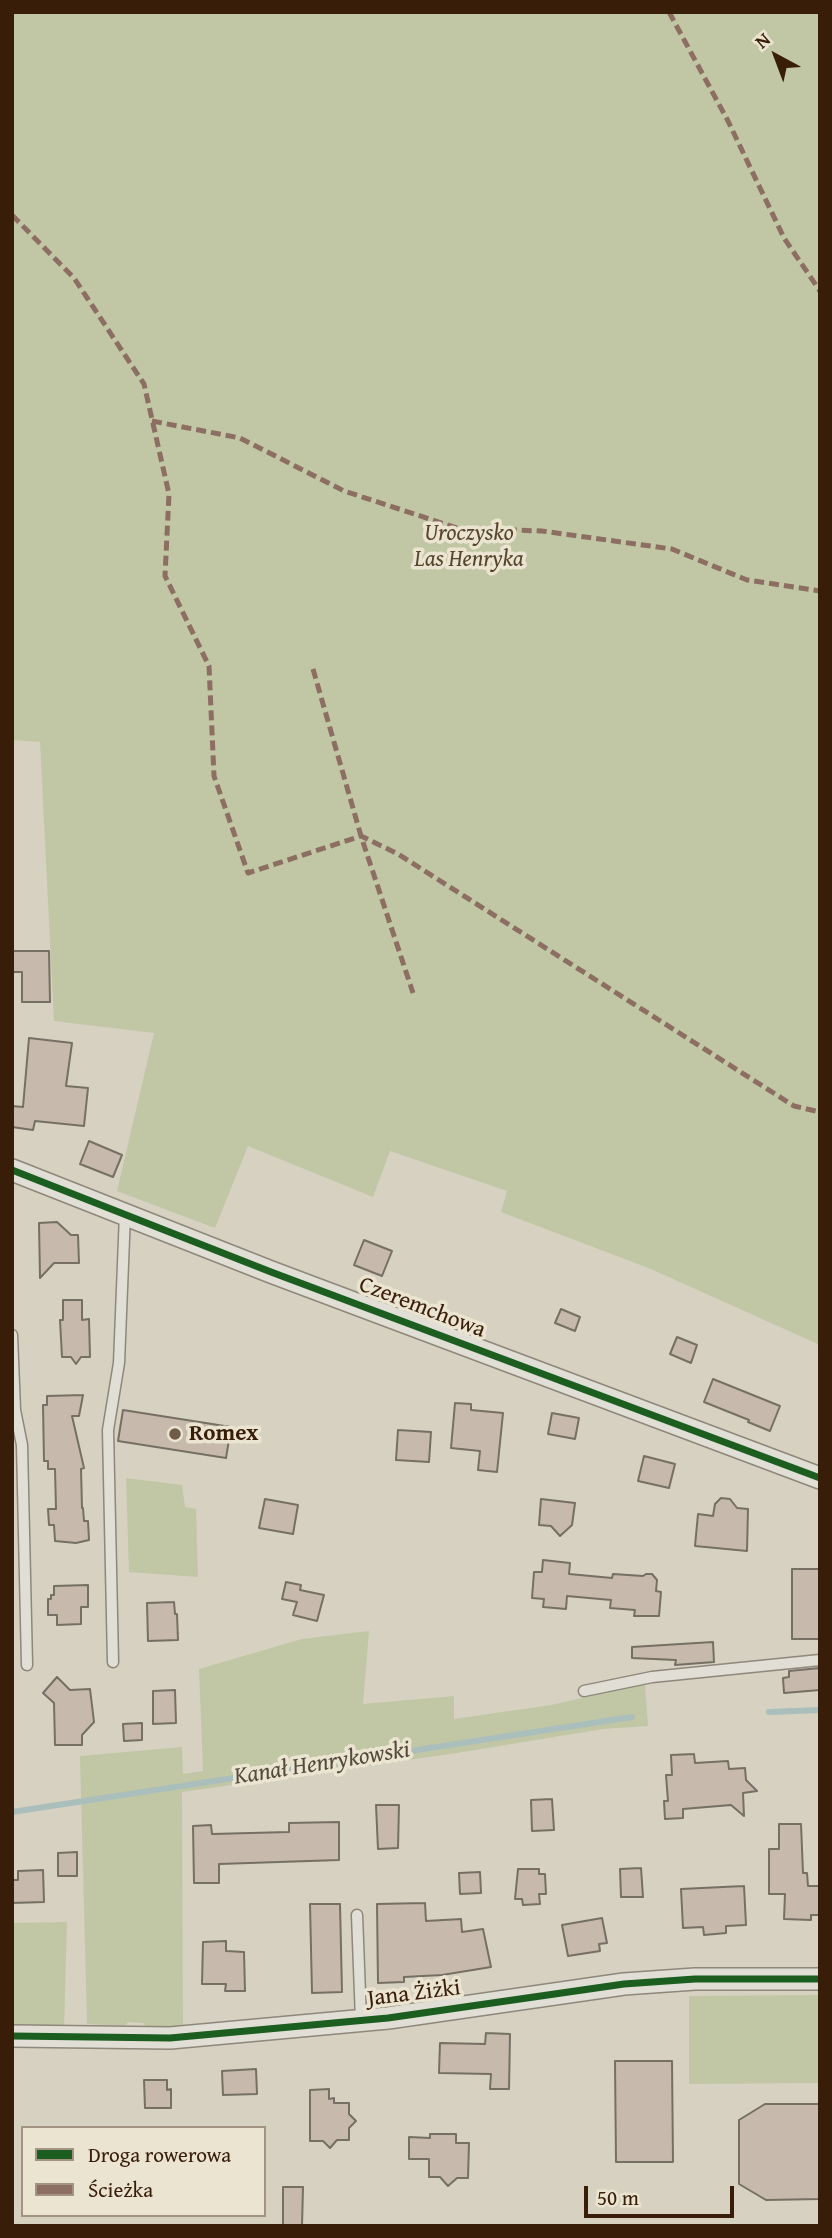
<!DOCTYPE html>
<html>
<head>
<meta charset="utf-8">
<style>
	body { margin:0 }
	#map { position:relative; width:832px; height:2238px; overflow:hidden; background:#d6d1c0; font-family:"Gentium Book Plus",serif }
	canvas { display:block }
	.frame { position:absolute; inset:0; border:14px solid #381d08; pointer-events:none }
	.legend { position:absolute; left:21px; top:2126px; width:245px; height:91px; box-sizing:border-box; background:#eae4d1; border:2px solid #a39481; margin:0; padding:9px 12px; list-style:none; font-size:21px; color:#381d08 }
	.legend li { display:flex; align-items:center; gap:14px; height:35px }
	.legend b { width:35px; border:2px solid #a39481 }
	.north { position:absolute; left:741px; top:21px; width:70px; height:70px; -webkit-text-stroke:5px #eae4d1; paint-order:stroke; rotate:319deg; font-size:19px; font-weight:700; line-height:28px; text-align:center; color:#381d08 }
	.north::after { content:''; display:block; margin:auto; width:24px; height:32px; background:#381d08; clip-path:polygon(50% 0,100% 100%,50% 72%,0 100%) }
	.scale { position:absolute; left:584px; top:2186px; width:150px; height:32px; box-sizing:border-box; border:4px solid #381d08; border-top:0; padding-left:9px; font-size:21px; line-height:24px; white-space:nowrap; color:#381d08; -webkit-text-stroke:5px #eae4d1; paint-order:stroke }
</style>
</head>
<body>
<div id="map">
<canvas width="832" height="2238"></canvas>
<div class="frame"></div>
<ul class="legend">
<li><b style="height:9px;background:#1b5e20"></b>Droga rowerowa</li>
<li><b style="height:9px;background:#8d6e63"></b>Ścieżka</li>
</ul>
<div class="north">N</div>
<div class="scale">50 m</div>
</div>
<script>
const g = document.querySelector('canvas').getContext('2d');
g.lineJoin = 'round';
function fillPath(path, color) {
  g.fillStyle = color;
  g.fill(path, 'evenodd');
}
function poly(rows) {
  const path = new Path2D();
  for (const r of rows) {
    path.moveTo(r[0], r[1]);
    for (let i = 2; i < r.length; i += 2) path.lineTo(r[i], r[i + 1]);
  }
  return path;
}
function strokePath(path, color, width, dash) {
  g.strokeStyle = color;
  g.lineWidth = width;
  g.lineCap = dash ? 'butt' : 'round';
  g.setLineDash(dash || []);
  g.stroke(path);
}
function label(font, color, halo, rows, align = 'center') {
  g.font = font + ' "Gentium Book Plus",serif';
  g.lineWidth = 7;
  g.setLineDash([]);
  g.textBaseline = 'middle';
  g.strokeStyle = halo;
  g.fillStyle = color;
  for (const [text, x, y, turn = 0] of rows) {
    g.save();
    g.translate(x, y);
    g.rotate((+turn || 0) * Math.PI / 180);
    g.textAlign = isNaN(turn) ? turn : align;
    if (halo) g.strokeText(text, 0, 0);
    g.fillText(text, 0, 0);
    g.restore();
  }
}
fillPath(poly([
	[12,12,820,12,820,1345,651,1269,501,1212,507,1191,390,1151,373,1197,248,1146,215,1228,117,1191,154,1033,54,1021,40,742,12,740],
	[126,1478,182,1485,185,1507,196,1509,198,1577,129,1572],
	[369,1631,363,1704,454,1696,454,1719,551,1705,645,1684,648,1726,603,1729,457,1753,182,1792,183,2027,147,2028,143,2023,128,2022,125,2026,87,2024,80,1756,182,1747,183,1774,203,1771,199,1669,302,1639],
	[67,1922,64,2028,12,2029,12,1923],
	[820,1995,820,2083,689,2084,689,1996]
]), '#c1c7a5');
strokePath(poly([
	[769,1712,820,1710],
	[12,1812,632,1717]
]), '#aabfbb', 6);
const building = poly([
	[12,951,49,951,50,1002,22,1002,22,972,12,972,12,951],
	[29,1038,72,1043,66,1086,88,1088,84,1126,35,1121,33,1130,12,1127,12,1106,23,1107,29,1038],
	[89,1141,122,1155,113,1177,80,1164,89,1141],
	[57,1222,71,1235,78,1235,79,1263,54,1263,40,1278,39,1223,57,1222],
	[364,1240,392,1251,382,1276,354,1265,364,1240],
	[63,1300,82,1300,82,1320,89,1319,90,1357,81,1357,76,1364,71,1357,62,1357,60,1320,63,1320,63,1300],
	[561,1309,580,1317,575,1331,555,1323,561,1309],
	[677,1337,697,1345,691,1363,670,1354,677,1337],
	[713,1379,780,1406,770,1431,748,1422,749,1420,704,1402,713,1379],
	[83,1395,79,1416,72,1416,84,1468,81,1469,82,1508,83,1508,84,1521,88,1521,89,1540,76,1543,55,1541,54,1525,49,1525,48,1509,56,1509,55,1469,48,1469,48,1461,44,1461,43,1405,47,1405,47,1396,83,1395],
	[455,1403,471,1404,471,1410,503,1413,497,1472,478,1470,480,1451,451,1448,455,1403],
	[123,1410,231,1427,226,1458,118,1441,123,1410],
	[552,1413,579,1418,575,1439,548,1434,552,1413],
	[398,1430,431,1432,429,1462,396,1460,398,1430],
	[644,1456,675,1464,669,1488,638,1481,644,1456],
	[721,1498,730,1499,737,1508,748,1509,747,1551,695,1546,698,1514,713,1516,715,1504,721,1498],
	[265,1499,298,1505,293,1534,259,1528,265,1499],
	[541,1499,575,1503,572,1525,560,1536,551,1526,539,1525,541,1499],
	[543,1560,570,1563,569,1574,612,1578,613,1574,643,1576,646,1574,652,1574,657,1580,656,1591,661,1592,659,1616,634,1616,635,1610,610,1608,611,1600,567,1596,566,1609,543,1607,544,1599,532,1598,534,1572,542,1572,543,1560],
	[792,1569,820,1569,820,1639,792,1639,792,1569],
	[286,1582,301,1585,300,1590,324,1595,317,1621,293,1615,297,1602,282,1599,286,1582],
	[88,1585,88,1607,81,1607,81,1624,57,1625,57,1615,48,1615,48,1599,51,1599,51,1595,54,1595,54,1586,88,1585],
	[174,1602,175,1614,177,1614,178,1640,148,1641,147,1603,174,1602],
	[713,1642,714,1662,675,1665,676,1660,632,1658,632,1647,713,1642],
	[820,1668,820,1690,784,1693,783,1678,789,1677,789,1671,820,1668],
	[57,1677,70,1690,90,1689,94,1722,82,1735,82,1745,55,1745,54,1703,43,1693,57,1677],
	[175,1690,176,1723,153,1724,153,1691,175,1690],
	[142,1723,142,1740,124,1741,123,1724,142,1723],
	[694,1754,695,1763,728,1761,729,1769,745,1768,746,1780,757,1791,743,1793,744,1816,731,1805,683,1809,683,1818,665,1819,664,1801,668,1801,666,1775,672,1775,671,1755,694,1754],
	[552,1799,554,1830,532,1831,531,1800,552,1799],
	[376,1805,399,1805,398,1848,378,1849,376,1805],
	[339,1822,339,1860,219,1864,219,1883,194,1883,193,1826,211,1825,212,1834,289,1832,289,1823,339,1822],
	[779,1824,801,1824,803,1873,807,1873,808,1886,820,1886,820,1915,811,1915,811,1920,784,1919,785,1894,769,1894,769,1849,779,1849,779,1824],
	[77,1852,77,1876,58,1876,58,1853,77,1852],
	[641,1868,643,1897,621,1897,620,1869,641,1868],
	[518,1869,539,1869,539,1874,545,1874,546,1894,539,1894,540,1904,523,1905,522,1899,515,1899,518,1869],
	[43,1870,44,1902,12,1903,12,1880,18,1880,18,1871,43,1870],
	[480,1872,481,1893,460,1894,459,1873,480,1872],
	[744,1886,746,1925,726,1926,726,1933,704,1935,703,1927,683,1928,681,1889,744,1886],
	[425,1903,426,1921,461,1919,462,1932,483,1929,491,1967,442,1975,404,1977,404,1982,378,1983,377,1904,425,1903],
	[310,1904,340,1904,342,1992,312,1993,310,1904],
	[602,1918,607,1943,599,1944,600,1951,568,1956,562,1925,602,1918],
	[226,1941,226,1951,244,1952,245,1991,225,1991,226,1984,202,1984,203,1942,226,1941],
	[486,2033,510,2034,509,2089,490,2089,491,2074,439,2073,440,2043,485,2044,486,2033],
	[615,2061,672,2061,673,2162,616,2162,615,2061],
	[256,2069,257,2094,223,2095,222,2071,256,2069],
	[144,2080,167,2080,167,2090,171,2089,171,2108,145,2108,144,2080],
	[329,2089,329,2099,334,2098,334,2103,349,2103,349,2114,356,2121,349,2128,349,2140,337,2140,330,2148,323,2141,310,2141,310,2090,329,2089],
	[765,2104,820,2104,820,2199,766,2200,739,2184,739,2120,765,2104],
	[430,2134,456,2134,456,2143,469,2143,468,2178,457,2178,448,2186,440,2177,429,2177,429,2159,409,2159,409,2137,430,2138,430,2134],
	[283,2187,303,2187,302,2226,283,2226,283,2187]
]);
fillPath(building, '#c7baad');
strokePath(building, '#766f64', 2);
const lane = poly([
	[12,1335,15,1410,22,1445,27,1665],
	[113,1662,108,1430,119,1363,125,1214],
	[584,1691,652,1677,820,1660],
	[357,1915,361,2020]
]);
const street = poly([
	[12,1170,271,1272,820,1478],
	[12,2036,170,2038,388,2018,624,1984,695,1979,820,1979]
]);
strokePath(lane, '#8e877b', 13);
strokePath(street, '#8e877b', 24);
strokePath(lane, '#e0ded5', 10);
strokePath(street, '#e0ded5', 21);
strokePath(poly([
	[669,12,728,121,784,238,820,291],
	[12,215,74,278,144,384,169,494,165,576,209,666,214,776,248,873,361,836,398,854,794,1106,820,1112],
	[152,421,240,438,344,491,457,528,542,531,672,549,747,580,820,591],
	[313,669,361,836,413,993]
]), '#8d6e63', 5, [10, 5]);
strokePath(poly([
	[12,1170,271,1272,820,1478],
	[12,2036,170,2038,388,2018,624,1984,695,1979,820,1979]
]), '#1b5e20', 7);
for (const [x, y, r, color] of [
	[175,1434,7,"#6f5c48"]
]) {
  const dot = new Path2D();
  dot.arc(x, y, r, 0, 2 * Math.PI);
  g.fillStyle = color;
  g.fill(dot);
  strokePath(dot, '#eae4d1', 2.5);
}
label('italic 23px', '#56452a', '#eae4d1', [
	["Uroczysko",469,534],
	["Las Henryka",469,560]
]);
label('23px', '#381d08', '#eae4d1', [
	["Czeremchowa",422,1308,21],
	["Jana Żiżki",414,1994,-7]
]);
label('bold 23px', '#381d08', '#eae4d1', [
	["Romex",189,1434]
], 'left');
label('italic 24px', '#544b3d', '#eae4d1', [
	["Kanał Henrykowski",322,1764,-9]
]);
</script>
</body>
</html>
